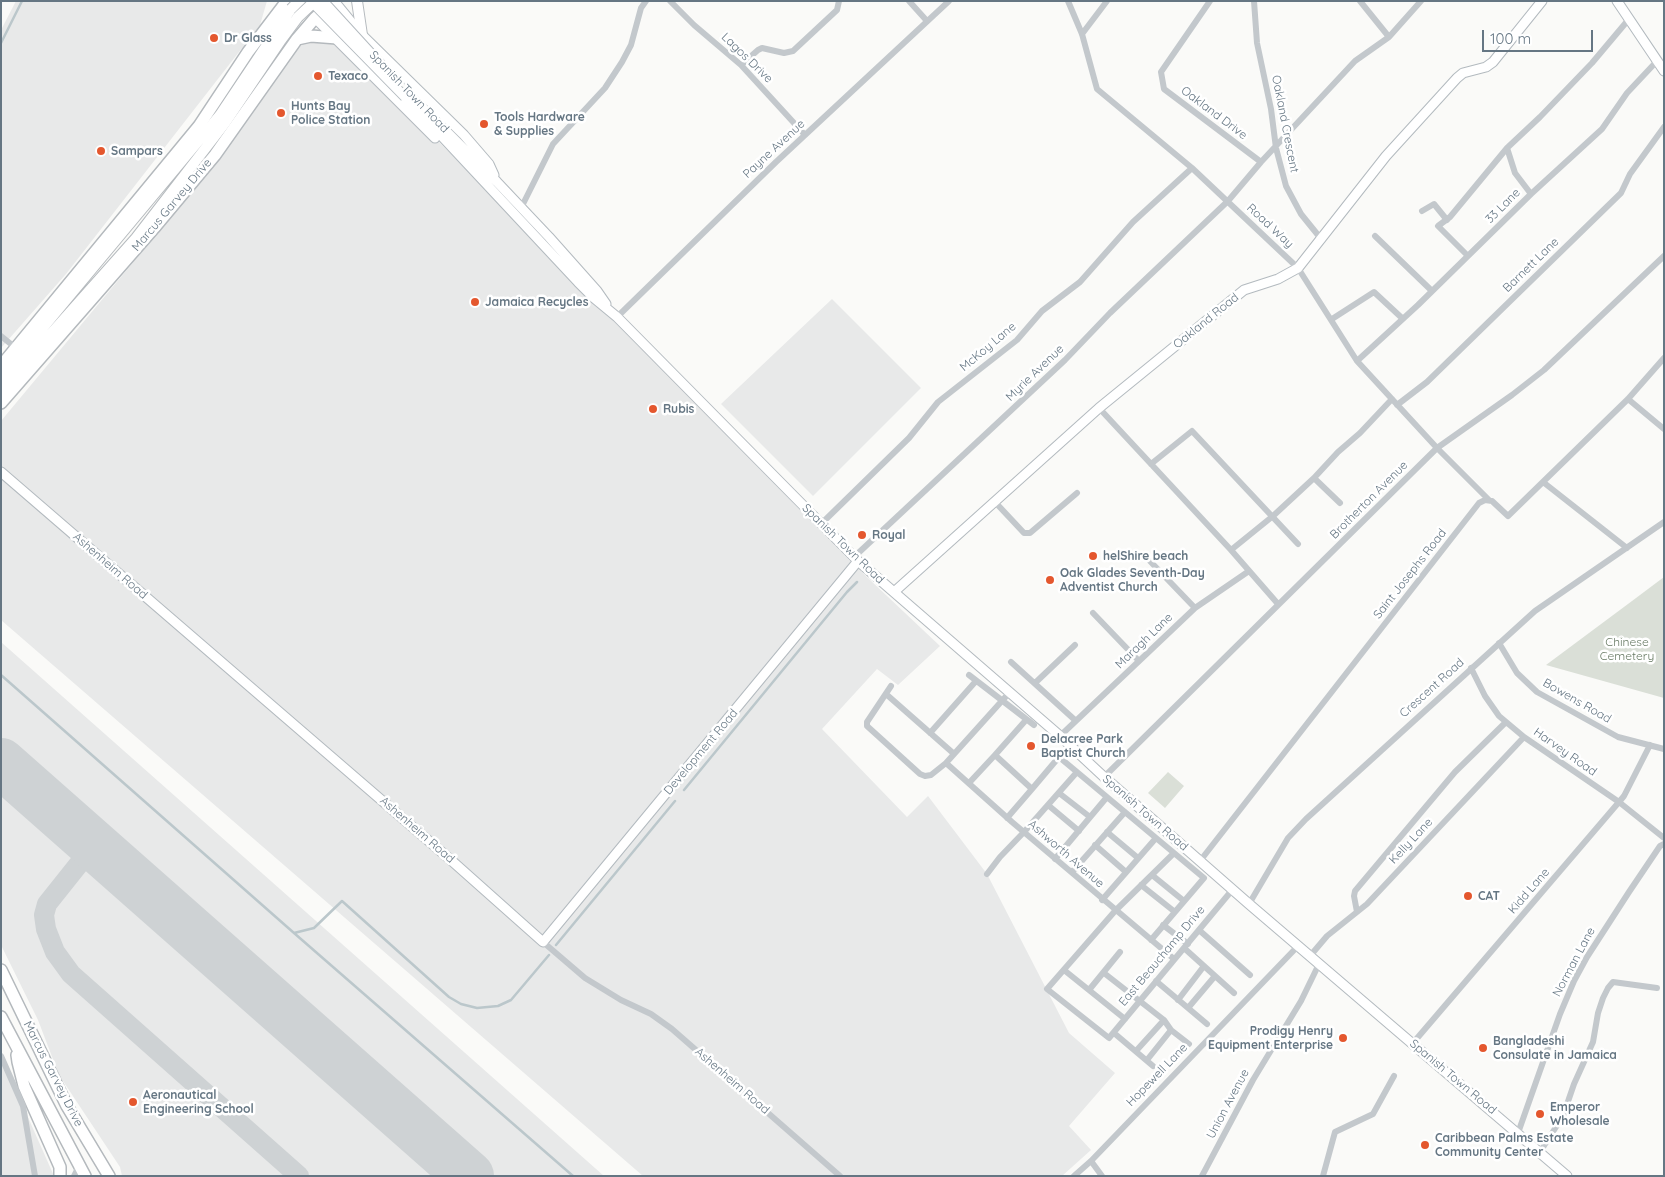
<!DOCTYPE html>
<html>
<head>
<meta charset="utf-8">
<style>
	body { margin:0 }
	#map { position:relative; width:1665px; height:1177px; overflow:hidden; background:#fafaf8; font-family:Quicksand,sans-serif }
	canvas { display:block }
	.frame { position:absolute; inset:0; border:2px solid #657683; pointer-events:none }
	.scale { position:absolute; left:1482px; top:30px; width:111px; height:22px; box-sizing:border-box; border:2px solid #657683; border-top:0; padding-left:6px; font-size:15px; line-height:18px; white-space:nowrap; color:#657683; -webkit-text-stroke:4px #fff; paint-order:stroke }
</style>
</head>
<body>
<div id="map">
<canvas width="1665" height="1177"></canvas>
<div class="frame"></div>
<div class="scale">100 m</div>
</div>
<script>
const g = document.querySelector('canvas').getContext('2d');
g.lineJoin = 'round';
function fillPath(path, color) {
  g.fillStyle = color;
  g.fill(path, 'evenodd');
}
function poly(rows) {
  const path = new Path2D();
  for (const r of rows) {
    path.moveTo(r[0], r[1]);
    for (let i = 2; i < r.length; i += 2) path.lineTo(r[i], r[i + 1]);
  }
  return path;
}
function strokePath(path, color, width, dash) {
  g.strokeStyle = color;
  g.lineWidth = width;
  g.lineCap = dash ? 'butt' : 'round';
  g.setLineDash(dash || []);
  g.stroke(path);
}
function label(font, color, halo, rows, align = 'center') {
  g.font = font + ' Quicksand,sans-serif';
  g.lineWidth = 5;
  g.setLineDash([]);
  g.textBaseline = 'middle';
  g.strokeStyle = halo;
  g.fillStyle = color;
  for (const [text, x, y, turn = 0] of rows) {
    g.save();
    g.translate(x, y);
    g.rotate((+turn || 0) * Math.PI / 180);
    g.textAlign = isNaN(turn) ? turn : align;
    if (halo) g.strokeText(text, 0, 0);
    g.fillText(text, 0, 0);
    g.restore();
  }
}
fillPath(poly([
	[16,1,267,1,260,25,66,274,1,348,1,30],
	[337,38,851,562,940,646,898,685,877,669,822,729,907,817,928,796,987,874,1069,1033,1115,1073,1069,1126,1091,1150,1062,1176,643,1176,1,620,1,421,220,158,298,41],
	[832,299,921,388,813,496,721,404],
	[1,642,604,1176,122,1176,120,1167,59,1075,38,1020,1,945],
	[1,1058,23,1106,54,1176,1,1176]
]), '#e8e9e9');
fillPath(poly([
	[1664,577,1664,698,1546,665,1632,601],
	[1168,772,1184,786,1165,808,1148,793]
]), '#dadfd7');
strokePath(poly([
	[1,43,22,1],
	[1,675,294,933,314,928,342,901,449,997,461,1004,477,1008,498,1006,511,1000,549,955],
	[684,790,847,592,857,582],
	[294,933,573,1176],
	[556,945,675,801]
]), '#bbc7cb', 2.5);
strokePath(poly([
	[94,845,47,904,44,915,46,929,55,952,71,974,299,1176]
]), '#ced2d4', 20);
strokePath(poly([
	[1,763,469,1176]
]), '#ced2d4', 50);
const secondary = poly([
	[334,1,362,35,464,135,489,164,494,175],
	[1617,1,1664,71],
	[315,18,435,138],
	[405,97,578,282,594,298,617,317,858,561,1060,736,1104,777,1249,904,1567,1176],
	[414,99,497,182,549,237,597,291,606,304],
	[1,472,452,861,543,942,858,561],
	[894,592,1099,408,1244,290,1278,279,1298,268,1386,156,1457,78,1463,73,1486,67,1493,62,1542,1]
]);
const primary = poly([
	[357,1,362,35],
	[1,378,220,115,291,9],
	[1,390,136,238,225,123,281,40,298,17]
]);
const highway = poly([
	[297,39,311,36,337,38],
	[1,366,199,126,248,52,287,1],
	[1,403,154,228,215,155,297,39,315,18,334,1],
	[1,970,67,1106,109,1176],
	[1,1017,85,1176],
	[17,1055,18,1062,24,1086,60,1167,60,1176]
]);
strokePath(secondary, '#b3babf', 11);
strokePath(primary, '#b5babe', 12);
strokePath(highway, '#b4b9bd', 14);
strokePath(poly([
	[670,1,694,25,741,65,805,135],
	[909,1,927,21],
	[1068,1,1082,34,1097,89,1192,168,1298,268,1357,361,1437,448,1489,500],
	[1210,1,1161,72,1164,89,1261,162],
	[1254,1,1257,43,1271,109,1276,148,1286,186,1301,214,1322,240],
	[1360,1,1389,37],
	[1082,34,1107,1],
	[741,65,758,50,762,48,784,53,793,51,837,10,839,1],
	[1531,194,1515,173,1507,148,1540,117,1592,63,1629,19],
	[521,208,553,144,605,88,622,62,631,45,641,8,646,1],
	[1422,211,1434,204,1447,220],
	[1375,236,1432,291],
	[1468,256,1438,226,1450,217,1507,148],
	[617,317,776,162,949,1],
	[1332,319,1374,292,1403,319],
	[1,336,17,349],
	[1357,361,1418,305,1531,194,1602,129,1627,93,1657,61],
	[1628,399,1664,429],
	[1397,405,1427,382,1621,193,1630,174,1664,127],
	[1099,408,1231,550,1278,604],
	[1151,464,1192,431,1298,544],
	[1314,478,1340,503],
	[1543,482,1627,548],
	[995,502,1024,533,1030,533,1077,493],
	[821,524,909,438,938,402,1017,340,1042,311,1080,282,1133,222,1192,168],
	[1231,550,1273,516,1314,478,1338,452,1360,433,1392,399],
	[854,557,1065,360,1110,313,1228,201,1261,162,1355,61,1389,37,1421,1],
	[1147,558,1195,608],
	[1093,613,1139,661],
	[1499,643,1517,673,1537,692,1618,737,1664,749],
	[1011,662,1076,721],
	[1471,668,1485,696,1499,716,1524,737,1619,802,1664,838],
	[969,675,1034,725],
	[1035,683,1075,645],
	[891,686,867,722,867,726,920,774,925,776,931,775,946,763,1009,693],
	[886,694,953,753],
	[1026,720,995,755,1032,789,1059,757,1204,878,1151,940],
	[930,733,976,681],
	[1060,736,1195,608,1249,571],
	[946,763,1012,822,1174,959],
	[1104,777,1437,448,1512,395,1544,370,1664,256],
	[969,783,995,755],
	[1059,793,1090,817],
	[1048,805,1079,831],
	[1007,818,1032,789],
	[1107,832,1138,858],
	[1095,845,1126,872],
	[1174,853,1115,911,1047,989,1109,1038,1233,889],
	[1055,859,1107,797],
	[1200,861,1479,503,1485,500,1492,501,1508,516,1628,399,1664,358],
	[1072,872,1125,812],
	[987,874,1000,857,1024,832,1077,772],
	[1152,875,1184,901],
	[1141,885,1175,912],
	[1102,900,1156,838],
	[1249,904,1288,838,1306,819,1535,611,1664,522],
	[1357,912,1354,896,1355,891,1455,772,1506,722],
	[1163,925,1188,944],
	[1199,930,1250,975],
	[543,942,585,978,621,1000,651,1014,672,1029,840,1176],
	[1184,948,1234,993],
	[1310,956,1327,936,1367,904,1524,737],
	[1064,970,1125,1019],
	[1104,973,1164,1020,1171,1030,1189,1044],
	[1156,981,1207,1024],
	[1089,990,1120,952],
	[1178,1000,1204,966],
	[1188,1008,1215,976],
	[1114,1033,1153,1066],
	[1413,1043,1619,802,1624,796,1650,745],
	[1136,1051,1164,1020],
	[1,1056,23,1106,35,1176],
	[1147,1060,1171,1030],
	[1518,1133,1560,1014,1574,981,1587,957,1629,892,1660,846,1664,844],
	[1540,1152,1563,1116,1574,1084,1593,1042,1598,1013,1603,998,1608,988,1613,982,1657,988],
	[1091,1161,1102,1176],
	[74,1176,80,1164],
	[1074,1176,1091,1161,1298,946],
	[1202,1176,1253,1080,1301,1001,1319,964],
	[1323,1176,1335,1132,1373,1114,1394,1076]
]), '#c3c8cc', 6);
strokePath(secondary, '#fff', 9);
strokePath(primary, '#fff', 10);
strokePath(highway, '#fff', 11);
const secondaryBridge = poly([
	[311,1,405,97],
	[323,1,397,82]
]);
const primaryBridge = poly([
	[291,9,299,1],
	[298,17,315,1]
]);
strokePath(secondaryBridge, '#b3babf', 11, []);
strokePath(primaryBridge, '#b5babe', 12, []);
strokePath(secondaryBridge, '#fff', 9);
strokePath(primaryBridge, '#fff', 10);
for (const [x, y, r, color] of [
	[214,38,5,"#e4572e"],
	[318,76,5,"#e4572e"],
	[281,113,5,"#e4572e"],
	[484,124,5,"#e4572e"],
	[101,151,5,"#e4572e"],
	[475,302,5,"#e4572e"],
	[653,409,5,"#e4572e"],
	[862,535,5,"#e4572e"],
	[1093,556,5,"#e4572e"],
	[1050,580,5,"#e4572e"],
	[1031,746,5,"#e4572e"],
	[1468,896,5,"#e4572e"],
	[1343,1038,5,"#e4572e"],
	[1483,1048,5,"#e4572e"],
	[133,1102,5,"#e4572e"],
	[1540,1114,5,"#e4572e"],
	[1425,1145,5,"#e4572e"]
]) {
  const dot = new Path2D();
  dot.arc(x, y, r, 0, 2 * Math.PI);
  g.fillStyle = color;
  g.fill(dot);
  strokePath(dot, '#fff', 2);
}
label('bold 12px', '#657683', '#fff', [
	["Dr Glass",224,38],
	["Texaco",328,76],
	["Hunts Bay",291,106],
	["Police Station",291,120],
	["Tools Hardware",494,117],
	["& Supplies",494,131],
	["Sampars",111,151],
	["Jamaica Recycles",485,302],
	["Rubis",663,409],
	["Royal",872,535],
	["helShire beach",1103,556],
	["Oak Glades Seventh-Day",1060,573],
	["Adventist Church",1060,587],
	["Delacree Park",1041,739],
	["Baptist Church",1041,753],
	["CAT",1478,896],
	["Prodigy Henry",1333,1031,"right"],
	["Equipment Enterprise",1333,1045,"right"],
	["Bangladeshi",1493,1041],
	["Consulate in Jamaica",1493,1055],
	["Aeronautical",143,1095],
	["Engineering School",143,1109],
	["Emperor",1550,1107],
	["Wholesale",1550,1121],
	["Caribbean Palms Estate",1435,1138],
	["Community Center",1435,1152]
], 'left');
label('12px', '#657683', '#fff', [
	["Lagos Drive",747,58,44],
	["Spanish Town Road",409,92,46],
	["Oakland Drive",1214,113,37],
	["Oakland Crescent",1285,124,79],
	["Payne Avenue",774,149,-43],
	["Marcus Garvey Drive",172,205,-50],
	["33 Lane",1503,206,-45],
	["Road Way",1270,226,43],
	["Barnett Lane",1531,265,-44],
	["Oakland Road",1206,321,-39],
	["McKoy Lane",988,347,-40],
	["Myrie Avenue",1035,373,-44],
	["Brotherton Avenue",1369,500,-45],
	["Spanish Town Road",843,544,44],
	["Ashenheim Road",110,566,41],
	["Saint Josephs Road",1410,574,-52],
	["Maragh Lane",1144,641,-44],
	["Crescent Road",1432,688,-42],
	["Bowens Road",1577,701,30],
	["Development Road",701,752,-50],
	["Harvey Road",1565,752,35],
	["Spanish Town Road",1145,813,41],
	["Ashenheim Road",417,830,41],
	["Kelly Lane",1411,841,-47],
	["Ashworth Avenue",1066,854,41],
	["Kidd Lane",1529,891,-49],
	["East Beauchamp Drive",1162,956,-50],
	["Norman Lane",1574,962,-62],
	["Marcus Garvey Drive",53,1074,63],
	["Hopewell Lane",1157,1075,-46],
	["Spanish Town Road",1453,1077,40],
	["Ashenheim Road",732,1081,41],
	["Union Avenue",1228,1104,-62]
]);
label('12px', '#687a64', '#fff', [
	["Chinese",1627,642],
	["Cemetery",1627,656]
]);
</script>
</body>
</html>
